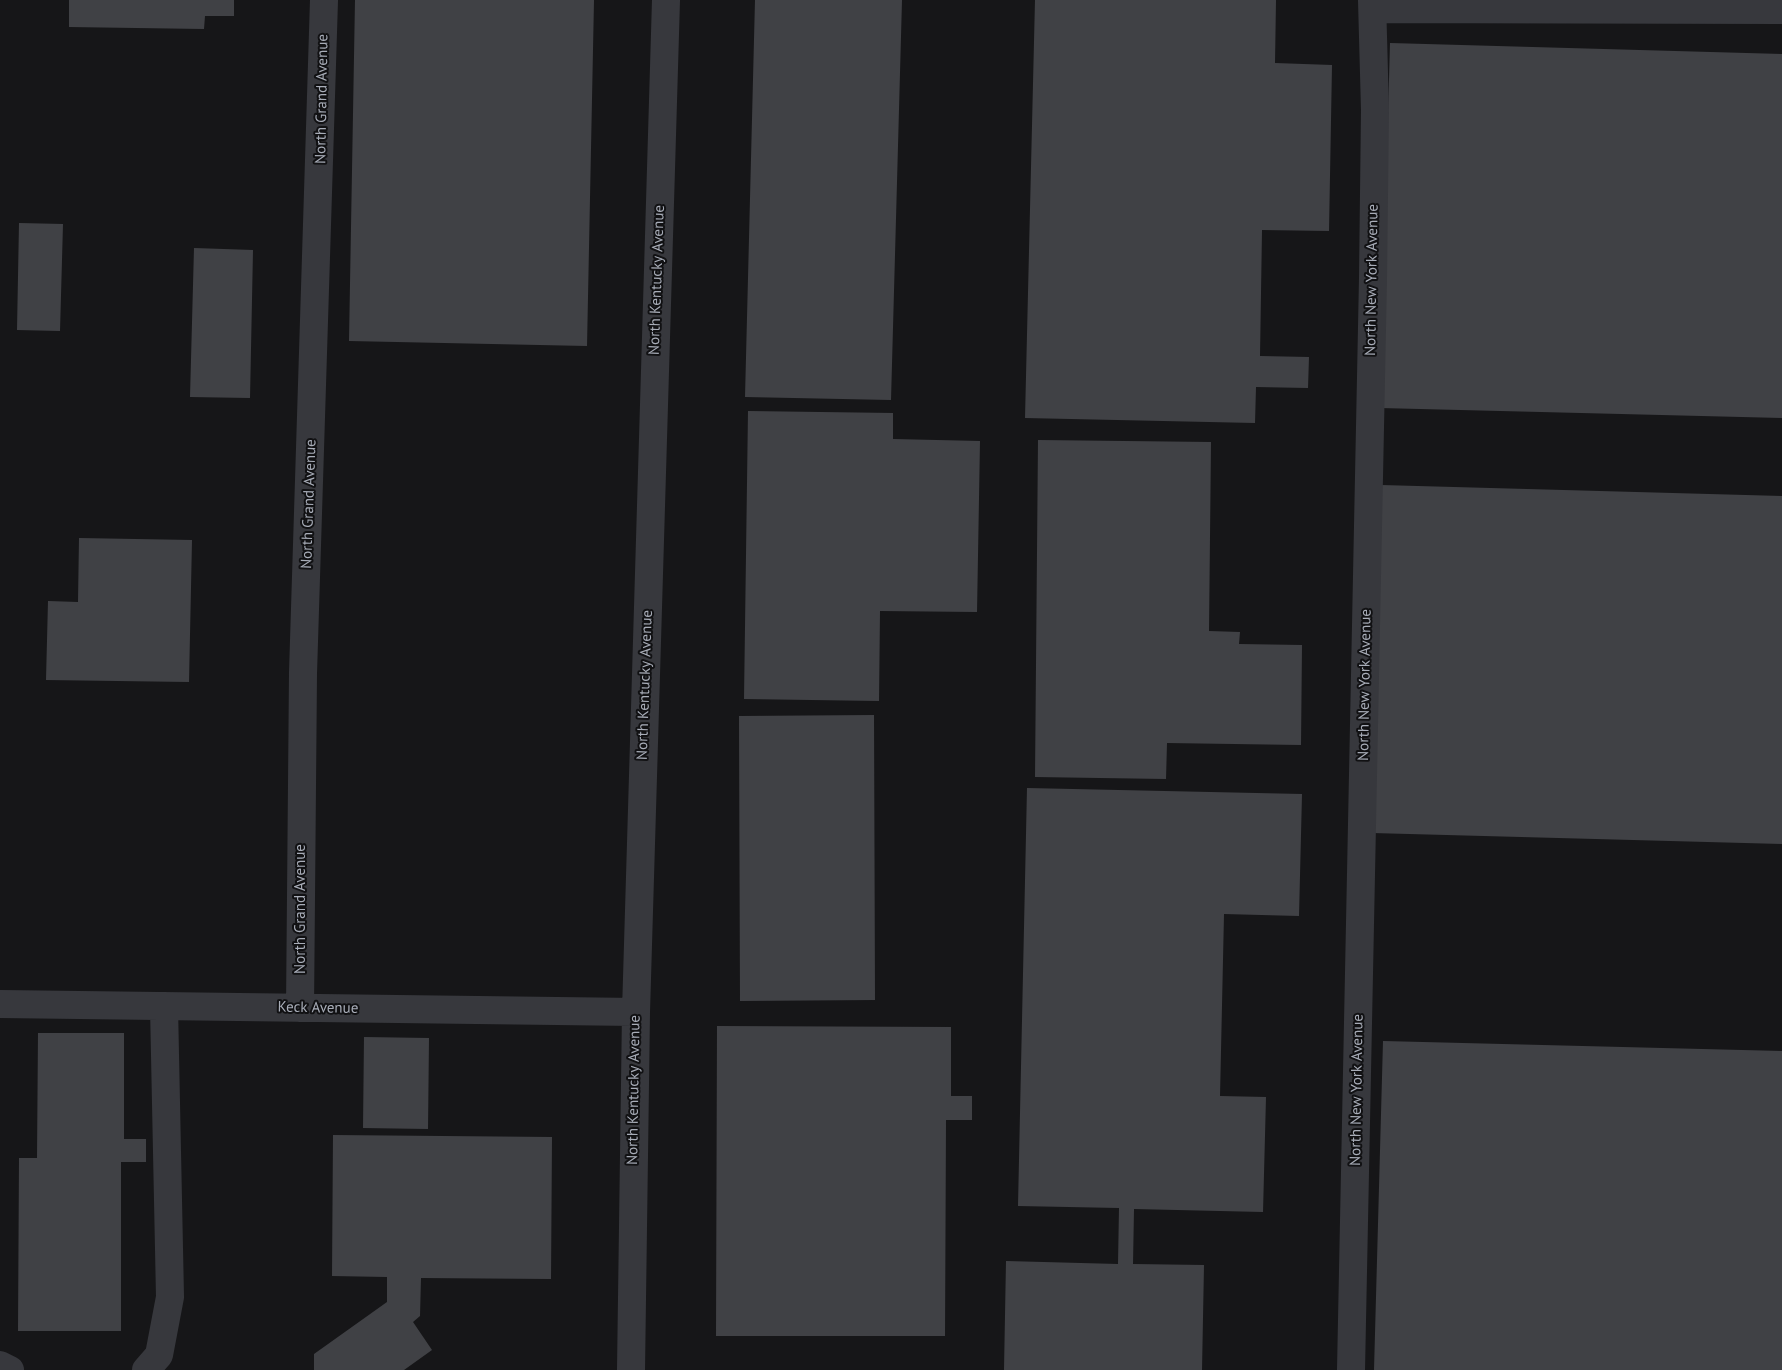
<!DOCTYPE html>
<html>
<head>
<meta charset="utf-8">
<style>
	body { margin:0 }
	canvas { display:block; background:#161618 }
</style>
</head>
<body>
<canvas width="1782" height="1370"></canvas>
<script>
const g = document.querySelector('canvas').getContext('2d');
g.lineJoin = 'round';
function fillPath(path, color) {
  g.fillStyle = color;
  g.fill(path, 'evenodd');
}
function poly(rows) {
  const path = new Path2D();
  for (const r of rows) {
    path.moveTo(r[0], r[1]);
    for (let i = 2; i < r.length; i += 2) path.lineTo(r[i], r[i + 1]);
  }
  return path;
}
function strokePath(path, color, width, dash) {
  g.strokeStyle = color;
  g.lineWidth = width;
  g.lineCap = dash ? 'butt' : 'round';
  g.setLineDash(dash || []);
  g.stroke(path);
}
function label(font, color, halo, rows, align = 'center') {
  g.font = font + ' "PT Sans",sans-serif';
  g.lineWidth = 4;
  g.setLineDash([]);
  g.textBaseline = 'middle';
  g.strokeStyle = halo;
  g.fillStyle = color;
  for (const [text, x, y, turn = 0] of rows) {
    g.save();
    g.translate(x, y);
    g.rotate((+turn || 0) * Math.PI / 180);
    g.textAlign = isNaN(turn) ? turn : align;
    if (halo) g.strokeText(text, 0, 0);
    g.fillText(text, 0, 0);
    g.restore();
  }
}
fillPath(poly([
	[69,0,234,0,234,16,205,16,204,29,69,27],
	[355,0,594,0,587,346,349,341],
	[755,0,902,0,891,400,745,397],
	[1035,0,1276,0,1275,63,1332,65,1329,231,1262,230,1260,356,1309,357,1308,388,1256,387,1255,423,1025,418],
	[1390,43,1782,54,1782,418,1380,408],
	[19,223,63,224,60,331,17,330],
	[194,248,253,250,250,398,190,397],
	[748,411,893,413,893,439,980,441,977,612,880,611,879,701,744,699],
	[1038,440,1211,442,1209,631,1240,632,1239,644,1302,645,1301,745,1167,743,1166,779,1035,777],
	[1381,485,1782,496,1782,844,1372,833],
	[79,538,192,540,189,682,46,680,48,601,78,602],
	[874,715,875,1000,740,1001,739,716],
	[1027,788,1302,794,1299,916,1224,914,1220,1096,1266,1097,1263,1212,1134,1209,1133,1264,1204,1265,1202,1370,1004,1370,1006,1261,1118,1264,1119,1208,1018,1206],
	[717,1026,951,1027,951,1096,972,1096,972,1120,946,1120,945,1336,716,1336],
	[38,1033,124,1033,124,1139,146,1139,146,1162,121,1162,121,1331,18,1331,19,1158,37,1158],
	[364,1037,429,1038,428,1129,363,1128],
	[1383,1041,1782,1051,1782,1370,1374,1370],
	[333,1135,552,1137,551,1279,421,1278,420,1316,413,1322,432,1350,404,1370,314,1370,314,1354,387,1302,387,1277,332,1276]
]), '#404145');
strokePath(poly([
	[1373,9,1782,10],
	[0,1004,636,1012],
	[300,1008,303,673,324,0],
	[0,1365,10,1370],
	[146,1370,159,1355,170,1297,164,1006],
	[631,1370,636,1012,666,0],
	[1351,1370,1373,278,1375,110,1372,0]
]), '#37383d', 28);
label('15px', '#a8adb8', '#111113', [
	["North Grand Avenue",322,99,-89],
	["North Kentucky Avenue",657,280,-88],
	["North New York Avenue",1372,280,-89],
	["North Grand Avenue",309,504,-88],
	["North Kentucky Avenue",645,685,-88],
	["North New York Avenue",1365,685,-89],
	["North Grand Avenue",301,909,-90],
	["Keck Avenue",318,1008,1],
	["North Kentucky Avenue",634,1090,-89],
	["North New York Avenue",1357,1090,-89]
]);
</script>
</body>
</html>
